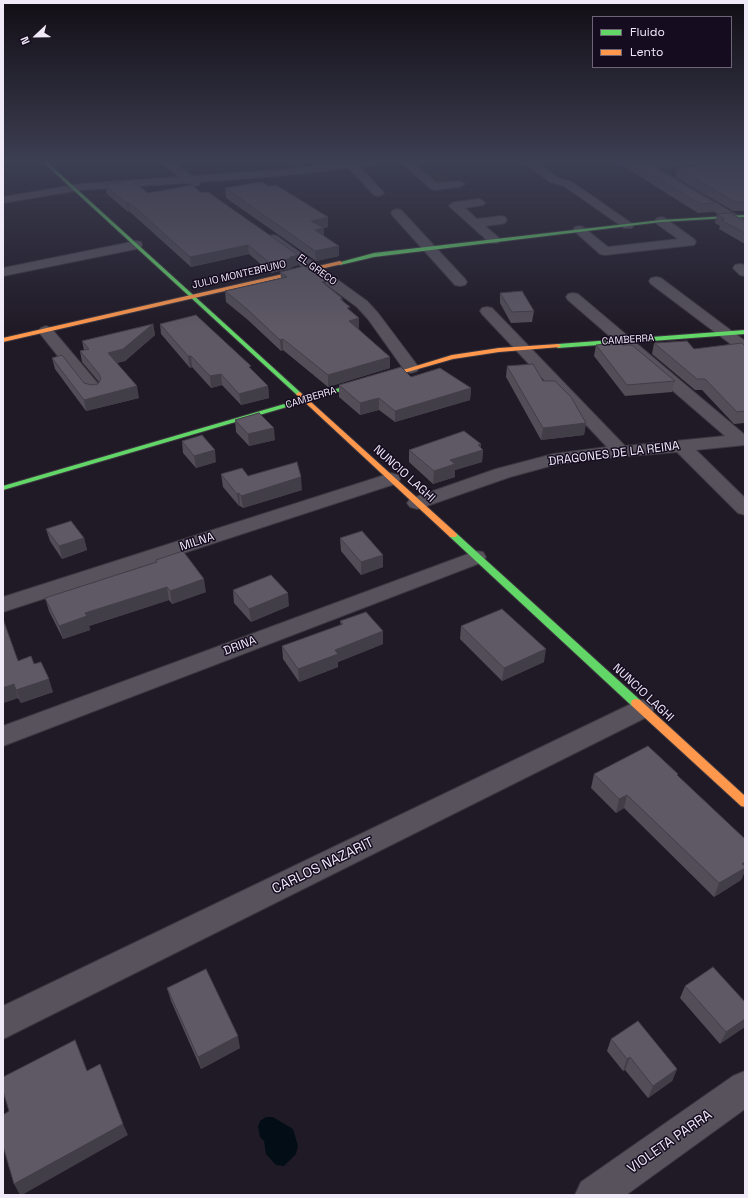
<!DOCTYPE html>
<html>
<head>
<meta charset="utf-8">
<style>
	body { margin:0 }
	#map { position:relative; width:748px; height:1198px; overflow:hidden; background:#201a26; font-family:"Space Grotesk",sans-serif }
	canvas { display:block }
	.frame { position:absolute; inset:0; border:4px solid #f0e9f8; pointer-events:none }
	.legend { position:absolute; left:592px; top:16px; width:140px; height:52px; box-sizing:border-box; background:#160c20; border:1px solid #6d6476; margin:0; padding:5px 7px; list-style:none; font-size:12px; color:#f0e9f8 }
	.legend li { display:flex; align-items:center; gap:8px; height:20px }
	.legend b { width:20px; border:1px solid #6d6476 }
	.north { position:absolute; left:16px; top:16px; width:40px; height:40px; -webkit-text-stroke:3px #160c20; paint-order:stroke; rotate:248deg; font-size:11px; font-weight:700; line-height:16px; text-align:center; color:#f0e9f8 }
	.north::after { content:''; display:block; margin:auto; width:14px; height:18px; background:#f0e9f8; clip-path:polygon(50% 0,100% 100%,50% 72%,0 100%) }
</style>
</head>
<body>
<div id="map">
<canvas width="748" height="1198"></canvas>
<div class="frame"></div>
<ul class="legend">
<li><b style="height:5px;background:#63d668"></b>Fluido</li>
<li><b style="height:5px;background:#ff974d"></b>Lento</li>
</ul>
<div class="north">N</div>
</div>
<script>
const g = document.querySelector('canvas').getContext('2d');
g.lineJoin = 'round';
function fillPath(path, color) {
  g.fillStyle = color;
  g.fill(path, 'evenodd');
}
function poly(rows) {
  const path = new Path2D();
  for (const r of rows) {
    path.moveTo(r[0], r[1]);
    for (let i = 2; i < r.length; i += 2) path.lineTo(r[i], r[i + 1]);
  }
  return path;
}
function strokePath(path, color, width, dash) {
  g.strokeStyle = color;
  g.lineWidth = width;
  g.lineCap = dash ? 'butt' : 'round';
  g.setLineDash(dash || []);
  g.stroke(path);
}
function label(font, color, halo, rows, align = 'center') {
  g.font = font + ' "Space Grotesk",sans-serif';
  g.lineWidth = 3;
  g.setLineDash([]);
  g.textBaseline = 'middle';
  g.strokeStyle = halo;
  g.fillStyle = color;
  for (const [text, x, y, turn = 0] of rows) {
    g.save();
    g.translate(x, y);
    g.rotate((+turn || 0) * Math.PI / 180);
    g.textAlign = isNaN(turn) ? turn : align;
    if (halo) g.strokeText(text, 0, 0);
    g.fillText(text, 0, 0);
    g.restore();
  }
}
fillPath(poly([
	[441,172,454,183,436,185,423,174]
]), '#2a3223');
fillPath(poly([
	[266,1117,273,1117,293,1129,298,1146,296,1154,284,1166,276,1165,266,1154,264,1141,260,1137,258,1127,260,1121]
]), '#030d16');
const street = poly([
	[162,163,174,163,192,176,278,170,340,163,374,163,373,165,360,167,384,193,382,195,378,196,374,195,349,168,278,176,200,182,199,185,195,186,187,183,80,190,3,203,3,197,80,184,179,177,162,163],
	[402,163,413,163,437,183,459,181,465,184,459,187,435,190,431,189,402,163],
	[525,163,537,163,558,178,572,182,634,225,632,228,624,228,564,186,550,182,525,163],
	[637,163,649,163,745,220,745,229,741,228,637,163],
	[479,199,483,201,485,203,483,205,465,208,477,219,501,216,505,217,507,220,505,223,501,224,485,226,498,237,500,240,498,243,490,243,449,206,451,204,455,202,479,199],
	[397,209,401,210,465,279,467,282,465,285,460,286,455,285,393,216,391,213,393,210,397,209],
	[661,217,665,218,694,239,696,242,694,245,605,255,600,254,573,230,575,227,579,226,583,227,608,247,678,239,657,224,655,221,657,218,661,217],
	[273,235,277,236,367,301,378,313,417,365,419,368,417,371,411,373,405,371,368,319,357,307,269,242,267,239,269,236,273,235],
	[136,241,141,242,142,245,141,248,3,276,3,268,136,241],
	[740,264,745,265,745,276,740,275,733,268,735,265,740,264],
	[656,277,661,278,745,341,745,353,740,351,651,284,649,281,651,278,656,277],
	[573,293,578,294,745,435,745,445,696,450,745,498,745,515,738,513,677,452,593,459,554,465,510,477,424,507,417,509,410,507,407,503,410,499,496,469,553,454,607,447,482,314,480,311,482,308,487,307,492,308,625,446,725,436,568,300,566,297,568,294,573,293],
	[46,326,51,328,100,386,102,390,100,394,94,395,88,394,38,331,41,328,46,326],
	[391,473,398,475,400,479,398,483,3,612,3,597,391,473],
	[476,551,483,552,486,557,483,562,3,746,3,726,476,551],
	[642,700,651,703,654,709,651,715,3,1039,3,1006,633,703,642,700],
	[745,1071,745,1109,626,1195,575,1195,581,1182,733,1076,745,1071]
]);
const fast = poly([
	[44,163,48,163,301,393,301,395,297,395,44,163],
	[745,215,745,217,661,222,374,257,340,265,337,263,374,253,661,220,745,215],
	[745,330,745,334,558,348,555,346,558,344,745,330],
	[360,382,362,383,362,385,3,490,3,486,360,382],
	[450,533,456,533,640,700,641,703,640,706,632,706,450,537,449,535,450,533]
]);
const slow = poly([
	[340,261,343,263,342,264,3,342,3,338,340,261],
	[558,344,561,346,560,347,499,352,453,359,362,385,358,385,357,384,452,355,499,348,558,344],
	[299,392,301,393,456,533,457,535,456,537,450,537,297,395,296,394,299,392],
	[636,699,640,700,745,796,745,807,741,806,632,706,631,703,632,700,636,699]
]);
strokePath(street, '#3c3740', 2);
strokePath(fast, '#3c3740', 2);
strokePath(slow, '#3c3740', 2);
fillPath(street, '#57525c');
fillPath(fast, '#63d668');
fillPath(slow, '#ff974d');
fillPath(poly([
	[618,163,648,163,715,203,713,212,698,213],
	[652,163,709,163,662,168],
	[745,163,745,211,733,211,675,177,677,168],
	[105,185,148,193,202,193,298,255,298,265,292,267,292,268,271,273,249,254,191,267,140,221,130,212,128,212,107,194],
	[269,186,328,217,328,227,323,228,324,236,339,256,316,261,226,198,225,188],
	[717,214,745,220,745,244,719,229,720,226,715,223],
	[280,272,326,285,342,298,343,301,350,311,359,329,390,368,328,387,283,350,281,351,248,320,226,302,225,291,281,278],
	[500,293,534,311,532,322,511,323,500,303],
	[153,324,155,335,125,361,117,363,139,398,86,411,55,369,52,358,84,383,91,385,98,384,99,382,82,362,80,351,84,350,82,341],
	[160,324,251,369,268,386,269,398,241,405,222,385,211,388,192,367,190,368,161,334],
	[654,343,694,349,745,346,745,423,734,424,702,390,695,390,652,354],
	[596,345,622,345,675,381,672,392,625,396,594,356],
	[507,366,543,381,586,423,584,435,541,440,506,377],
	[411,377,471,388,470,400,395,422,379,410,360,415,339,397,339,385],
	[235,420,275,440,249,446,236,432],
	[182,441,216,462,196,468,183,453],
	[481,444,481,448,483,450,482,462,455,470,455,477,433,484,409,462,409,450],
	[221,474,248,476,302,490,243,508,240,506,239,506,223,487],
	[46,529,84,538,87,550,62,559,50,541],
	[340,538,383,555,383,567,361,575,341,551],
	[156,560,206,592,172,604,169,600,89,626,90,630,63,639,49,611,45,598,156,562],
	[233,590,289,606,251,622,234,603],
	[340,621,383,631,383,644,338,662,338,667,299,682,283,659,282,646,341,625],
	[461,626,544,662,502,681,460,639],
	[18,661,34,664,53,692,21,703,18,698,3,703],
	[594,774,678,776,744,873,741,880,714,897,624,808,616,813,591,788],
	[685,986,745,1002,720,1044,680,998],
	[167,988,240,1048,201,1069,171,1001],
	[611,1039,677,1069,672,1081,648,1098,625,1070,623,1071,607,1051]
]), '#524d57');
fillPath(poly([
	[663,163,709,163,662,168],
	[126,203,129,203,130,212,128,212],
	[328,217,328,227,312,230,311,221],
	[324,228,324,238,315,230],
	[248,245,249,254,191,267,190,257],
	[339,246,339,256,316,261,315,251],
	[298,255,298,265,292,267,292,268,271,273,270,263],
	[326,281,326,291,322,282],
	[359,318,359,329,349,331,349,321],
	[153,324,155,335,125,361,111,364,108,353],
	[283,339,283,350,281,351,280,340],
	[188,356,191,356,192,367,190,368],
	[390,357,390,368,328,387,328,375],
	[221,374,222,385,211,388,210,376],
	[137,386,139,398,86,411,84,400],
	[268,386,269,398,241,405,239,394],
	[471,388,470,400,395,422,395,411],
	[379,398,379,410,360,415,360,403],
	[586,423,584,435,541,440,543,428],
	[274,428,275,440,249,446,248,434],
	[481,444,481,450,483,450,482,462,455,470,455,477,433,484,434,471,450,460,478,445],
	[215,450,216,462,196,468,194,456],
	[301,477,302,490,243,508,241,496],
	[239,493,240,506,239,506,237,494],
	[84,538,87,550,62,559,59,546],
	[383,555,383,567,361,575,361,562],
	[204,579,206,592,172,604,170,591],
	[167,587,169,600,89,626,90,630,63,639,59,626,85,613],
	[288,593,289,606,251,622,249,609],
	[383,631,383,644,338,662,338,667,299,682,298,669,335,650],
	[546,649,544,662,502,681,504,668],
	[49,679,53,692,21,703,16,690],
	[14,684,18,698,3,703,3,688],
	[627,795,624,808,616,813,619,799],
	[745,862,745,872,744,873,741,880,714,897,719,883],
	[745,1019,745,1027,720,1044,726,1032],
	[238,1036,240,1048,201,1069,198,1057],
	[630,1057,625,1070,623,1071,627,1059],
	[677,1069,672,1081,648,1098,653,1086],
	[123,1124,128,1135,22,1195,20,1195,14,1184]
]), '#423e47');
const building = poly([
	[633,163,648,163,715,203,700,204,633,163],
	[717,163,745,163,745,202,735,202,677,168,717,163],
	[131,180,148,193,192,185,202,193,208,192,298,255,290,257,292,258,270,263,248,245,190,257,139,211,129,203,126,203,105,185,131,180],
	[262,182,269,186,276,185,328,217,311,221,324,228,315,230,339,246,315,251,225,188,262,182],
	[731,213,742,220,745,220,745,233,721,220,725,219,717,214,731,213],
	[304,266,326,281,322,282,342,298,340,299,350,307,347,308,359,318,349,321,390,357,328,375,283,339,280,340,247,309,225,291,287,277,280,272,304,266],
	[522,291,534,311,512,312,500,293,522,291],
	[196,315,251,366,249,367,268,386,239,394,221,374,210,376,191,356,188,356,160,324,196,315],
	[153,324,123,349,108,353,137,386,84,400,52,358,62,355,84,383,91,385,98,384,101,379,99,374,80,351,89,349,82,341,153,324],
	[687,341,694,349,742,343,745,346,745,411,737,412,705,379,697,379,654,343,687,341],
	[620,343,622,345,632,345,675,381,627,385,596,345,620,343],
	[533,364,543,381,555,381,571,397,586,423,543,428,507,366,533,364],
	[401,367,411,377,440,368,471,388,395,411,379,398,360,403,339,385,401,367],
	[259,413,274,428,248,434,235,420,259,413],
	[464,431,481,444,478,445,483,450,450,460,455,464,434,471,409,450,464,431],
	[202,435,215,450,194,456,182,441,202,435],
	[297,462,301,477,241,496,239,493,237,494,221,474,242,468,248,476,297,462],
	[71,521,84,538,59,546,46,529,71,521],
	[362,531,383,555,361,562,340,538,362,531],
	[183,551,204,579,170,591,167,587,85,613,87,616,59,626,45,598,157,562,156,560,183,551],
	[271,575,288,593,249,609,233,590,271,575],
	[502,609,546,649,504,668,461,626,502,609],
	[366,612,383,631,335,650,338,654,298,669,282,646,343,624,340,621,366,612],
	[3,619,18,661,31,656,34,664,41,662,49,679,16,690,14,684,3,688,3,619],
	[648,746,678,774,677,775,745,839,745,862,742,864,745,866,745,868,719,883,627,795,619,799,594,774,648,746],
	[713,967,745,1002,745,1019,726,1032,685,986,713,967],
	[206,969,238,1036,198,1057,167,988,206,969],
	[638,1021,677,1069,653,1086,630,1057,627,1059,611,1039,638,1021],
	[75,1040,87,1071,100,1064,123,1124,14,1184,3,1146,3,1115,9,1111,3,1091,3,1077,75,1040]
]);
fillPath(building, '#5f5965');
strokePath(building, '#423e47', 1);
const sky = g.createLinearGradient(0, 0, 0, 331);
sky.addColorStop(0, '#120e15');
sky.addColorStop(0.49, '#3c3e52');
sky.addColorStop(1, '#3c3e5200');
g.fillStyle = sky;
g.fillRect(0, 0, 748, 331);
label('10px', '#f0e9f8', '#160c20', [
	["EL GRECO",317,270,36],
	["JULIO MONTEBRUNO",239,275,-13],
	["CAMBERRA",628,340,-4],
	["CAMBERRA",311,398,-17]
]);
label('12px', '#f0e9f8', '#160c20', [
	["DRAGONES DE LA REINA",614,454,-7],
	["NUNCIO LAGHI",404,474,42],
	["MILNA",197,542,-18],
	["DRINA",240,646,-21],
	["NUNCIO LAGHI",643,693,43]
]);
label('14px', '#f0e9f8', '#160c20', [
	["CARLOS NAZARIT",323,866,-26],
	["VIOLETA PARRA",670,1142,-35]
]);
</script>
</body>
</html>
